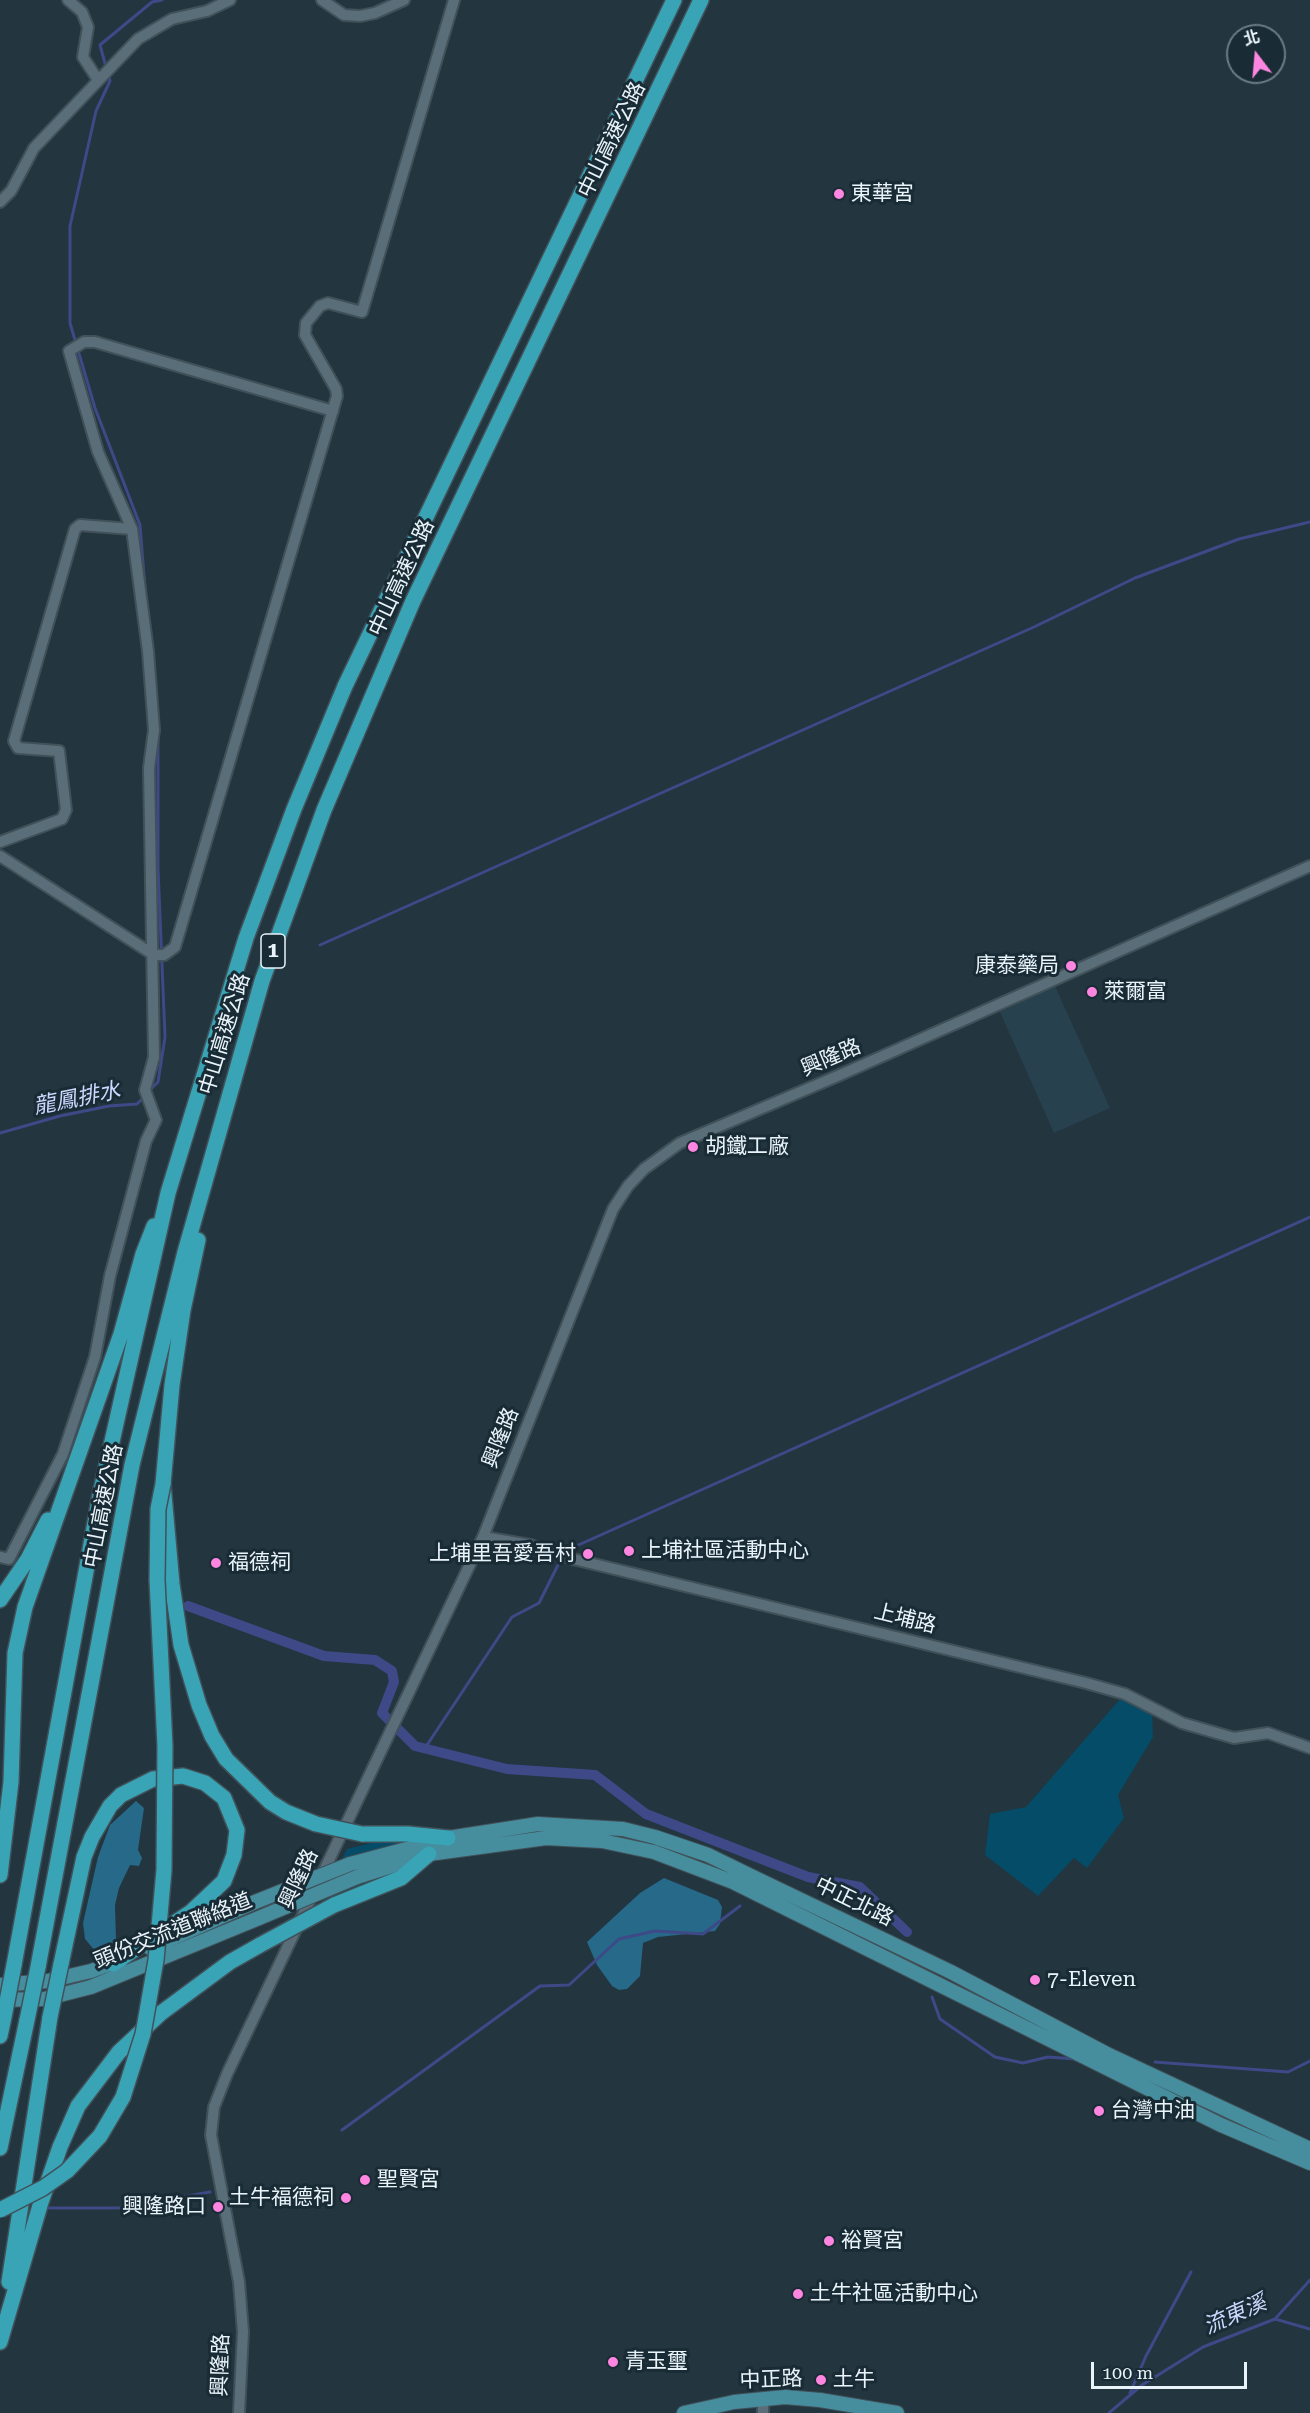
<!DOCTYPE html>
<html>
<head>
<meta charset="utf-8">
<style>
	body { margin:0 }
	#map { position:relative; width:1310px; height:2413px; overflow:hidden; background:#23353f; font-family:"Roboto Serif","Noto Sans TC",serif }
	canvas { display:block }
	.north { position:absolute; left:1226px; top:24px; width:60px; height:60px; box-sizing:border-box; background:#192b35; border:2px solid #6c7b84; border-radius:50%; rotate:344deg; font-size:16px; font-weight:700; line-height:24px; text-align:center; color:#e9f4fa }
	.north::after { content:''; display:block; margin:auto; width:21px; height:27px; background:#fe86e1; clip-path:polygon(50% 0,100% 100%,50% 72%,0 100%) }
	.scale { position:absolute; left:1091px; top:2362px; width:156px; height:27px; box-sizing:border-box; border:3px solid #e9f4fa; border-top:0; padding-left:8px; font-size:18px; line-height:21px; white-space:nowrap; color:#e9f4fa; -webkit-text-stroke:4px #192b35; paint-order:stroke }
</style>
</head>
<body>
<div id="map">
<canvas width="1310" height="2413"></canvas>
<div class="north">北</div>
<div class="scale">100 m</div>
</div>
<script>
const g = document.querySelector('canvas').getContext('2d');
g.lineJoin = 'round';
function fillPath(path, color) {
  g.fillStyle = color;
  g.fill(path, 'evenodd');
}
function poly(rows) {
  const path = new Path2D();
  for (const r of rows) {
    path.moveTo(r[0], r[1]);
    for (let i = 2; i < r.length; i += 2) path.lineTo(r[i], r[i + 1]);
  }
  return path;
}
function strokePath(path, color, width, dash) {
  g.strokeStyle = color;
  g.lineWidth = width;
  g.lineCap = dash ? 'butt' : 'round';
  g.setLineDash(dash || []);
  g.stroke(path);
}
function label(font, color, halo, rows, align = 'center') {
  g.font = font + ' "Roboto Serif","Noto Sans TC",serif';
  g.lineWidth = 6;
  g.setLineDash([]);
  g.textBaseline = 'middle';
  g.strokeStyle = halo;
  g.fillStyle = color;
  for (const [text, x, y, turn = 0] of rows) {
    g.save();
    g.translate(x, y);
    g.rotate((+turn || 0) * Math.PI / 180);
    g.textAlign = isNaN(turn) ? turn : align;
    if (halo) g.strokeText(text, 0, 0);
    g.fillText(text, 0, 0);
    g.restore();
  }
}
fillPath(poly([
	[1055,986,1110,1108,1054,1133,1000,1012]
]), '#27414e');
fillPath(poly([
	[1121,1698,1152,1710,1153,1737,1118,1795,1124,1818,1087,1868,1074,1858,1038,1896,985,1855,990,1814,1026,1807],
	[422,1830,403,1881,313,1920,347,1849]
]), '#044c67');
fillPath(poly([
	[136,1801,144,1808,138,1850,142,1858,139,1866,130,1865,119,1888,115,1905,116,1940,104,1952,96,1952,85,1939,83,1923,98,1857,110,1825],
	[664,1878,718,1900,722,1907,720,1924,715,1931,658,1937,643,1943,640,1976,627,1989,619,1990,612,1986,597,1965,587,1942,640,1893]
]), '#266988');
strokePath(poly([
	[106,67,100,45,152,2,162,0],
	[109,76,110,81,96,111,70,226,70,323,95,408,140,525,146,600],
	[320,945,1034,627,1135,578,1239,539,1310,522],
	[148,1092,158,1082,165,1037,158,868,158,738],
	[0,1133,60,1116,109,1106,137,1104,144,1097],
	[425,1748,512,1617,539,1603,565,1551,1310,1217],
	[932,1997,940,2019,995,2057,1023,2063,1048,2057,1076,2059],
	[1155,2062,1288,2072,1310,2061],
	[342,2130,540,1986,569,1985,619,1939,655,1931,703,1934,740,1906],
	[49,2208,119,2208,210,2192],
	[1275,2319,1310,2329],
	[1130,2393,1146,2356,1191,2272],
	[1109,2413,1142,2385,1203,2347,1275,2319,1310,2280]
]), '#3e4987', 3);
strokePath(poly([
	[188,1606,324,1656,375,1660,392,1671,394,1682,382,1713,415,1746,507,1769,595,1775,646,1814,808,1877,860,1887,907,1932]
]), '#3e4987', 10);
const minor = poly([
	[68,0,82,12,88,27,83,57,98,80],
	[322,0,344,15,360,16,375,13,404,0],
	[0,202,11,191,34,148,138,39,172,19,207,11,230,0],
	[0,842,62,819,66,810,59,751,18,748,14,741,75,529,80,525,132,529],
	[0,856,154,955,164,955,175,947,337,396,336,389,305,335,306,323,320,306,328,303,362,312,454,0],
	[483,1537,530,1545,569,1558,1086,1683,1125,1694,1182,1723,1234,1738,1268,1733,1310,1748],
	[0,1557,9,1559,63,1454,95,1357,110,1276,146,1141,156,1120,145,1090,154,1057,149,768,154,730,148,651,132,529,98,452,69,351,84,342,95,342,333,411],
	[763,2398,763,2413],
	[239,2413,243,2332,239,2282,211,2135,214,2107,227,2074,483,1537,613,1209,628,1186,644,1169,680,1143,840,1075,1310,866]
]);
const major = poly([
	[350,1864,448,1838,538,1824,623,1829,655,1837,708,1855,751,1876,951,1972,1107,2054,1310,2149],
	[357,1877,429,1854,546,1838,602,1841,654,1852,733,1882,1221,2125,1310,2163],
	[150,1948,255,1902],
	[0,1985,48,1981,91,1971,121,1960],
	[0,2000,44,1999,91,1987,259,1918],
	[684,2413,734,2402,785,2397,820,2400,897,2413]
]);
const highway = poly([
	[198,1240,183,1310,172,1385,163,1484,172,1584,181,1645,199,1705,212,1736,226,1759,270,1802,286,1812,316,1824],
	[0,1600,28,1559,48,1520],
	[362,1834,408,1834,448,1838],
	[0,1875,11,1782,15,1653,25,1607,121,1334,143,1254,154,1226],
	[334,1905,401,1878,429,1854],
	[61,1964,84,1857,92,1837,110,1806,121,1795,153,1779,183,1776,205,1783,224,1798,237,1830,234,1855,224,1881,191,1912,113,1964],
	[14,1965,100,1495,135,1339,168,1193,246,938,294,809,345,686,674,0],
	[38,1967,132,1465,185,1252,262,981,324,810,413,601,701,0],
	[0,2036,4,2017],
	[0,2148,27,2020],
	[9,2282,50,2017],
	[0,2342,41,2202,60,2147,78,2106,119,2052,161,2013,230,1962,260,1945]
]);
strokePath(minor, '#405159', 14);
strokePath(major, '#405159', 16);
strokePath(highway, '#405159', 18);
strokePath(minor, '#5a6e79', 10);
strokePath(major, '#468e9e', 14);
strokePath(highway, '#38a4b6', 15);
const majorBridge = poly([
	[255,1902,350,1864],
	[259,1918,357,1877]
]);
const highwayBridge = poly([
	[316,1824,362,1834],
	[260,1945,334,1905],
	[4,2017,14,1965],
	[50,2017,61,1964],
	[27,2020,38,1967],
	[0,2210,43,2188,67,2171,100,2136,123,2097,143,2034,156,1960,164,1870,165,1746,157,1580,158,1509,163,1484]
]);
strokePath(majorBridge, '#405159', 16, []);
strokePath(highwayBridge, '#405159', 18, []);
strokePath(majorBridge, '#468e9e', 14);
strokePath(highwayBridge, '#38a4b6', 15);
for (const [x, y, r, color] of [
	[839,194,6,"#fe86e1"],
	[1071,966,6,"#fe86e1"],
	[1092,992,6,"#fe86e1"],
	[693,1147,6,"#fe86e1"],
	[629,1551,6,"#fe86e1"],
	[588,1554,6,"#fe86e1"],
	[216,1563,6,"#fe86e1"],
	[1035,1980,6,"#fe86e1"],
	[1099,2111,6,"#fe86e1"],
	[365,2180,6,"#fe86e1"],
	[346,2198,6,"#fe86e1"],
	[218,2207,6,"#fe86e1"],
	[829,2241,6,"#fe86e1"],
	[798,2294,6,"#fe86e1"],
	[613,2362,6,"#fe86e1"],
	[821,2380,6,"#fe86e1"]
]) {
  const dot = new Path2D();
  dot.arc(x, y, r, 0, 2 * Math.PI);
  g.fillStyle = color;
  g.fill(dot);
  strokePath(dot, '#192b35', 2);
}
for (const [x, y, w] of [
	[273,951,24]
]) {
  const box = new Path2D();
  box.roundRect(x - w / 2, y - 17, w, 34, 4.5);
  g.fillStyle = '#192b35';
  g.fill(box);
  strokePath(box, '#e9f4fa', 1.5);
}
label('bold 20px', '#e9f4fa', null, [
	["1",273,951]
]);
label('21px', '#e9f4fa', '#192b35', [
	["中山高速公路",612,140,-64],
	["中山高速公路",402,578,-65],
	["中山高速公路",225,1034,-73],
	["興隆路",831,1058,-23],
	["興隆路",501,1438,-68],
	["中山高速公路",104,1506,-79],
	["上埔路",905,1619,14],
	["興隆路",299,1879,-65],
	["中正北路",854,1902,26],
	["頭份交流道聯絡道",173,1931,-22],
	["興隆路",221,2365,-88],
	["中正路",771,2380,-2]
]);
label('21px', '#e9f4fa', '#192b35', [
	["東華宮",851,194],
	["康泰藥局",1059,966,"right"],
	["萊爾富",1104,992],
	["胡鐵工廠",705,1147],
	["上埔社區活動中心",641,1551],
	["上埔里吾愛吾村",576,1554,"right"],
	["福德祠",228,1563],
	["7-Eleven",1047,1980],
	["台灣中油",1111,2111],
	["聖賢宮",377,2180],
	["土牛福德祠",334,2198,"right"],
	["興隆路口",206,2207,"right"],
	["裕賢宮",841,2241],
	["土牛社區活動中心",810,2294],
	["青玉璽",625,2362],
	["土牛",833,2380]
], 'left');
label('italic 22px', '#ced8fe', '#192b35', [
	["龍鳳排水",77,1099,-11],
	["流東溪",1235,2315,-24]
]);
</script>
</body>
</html>
